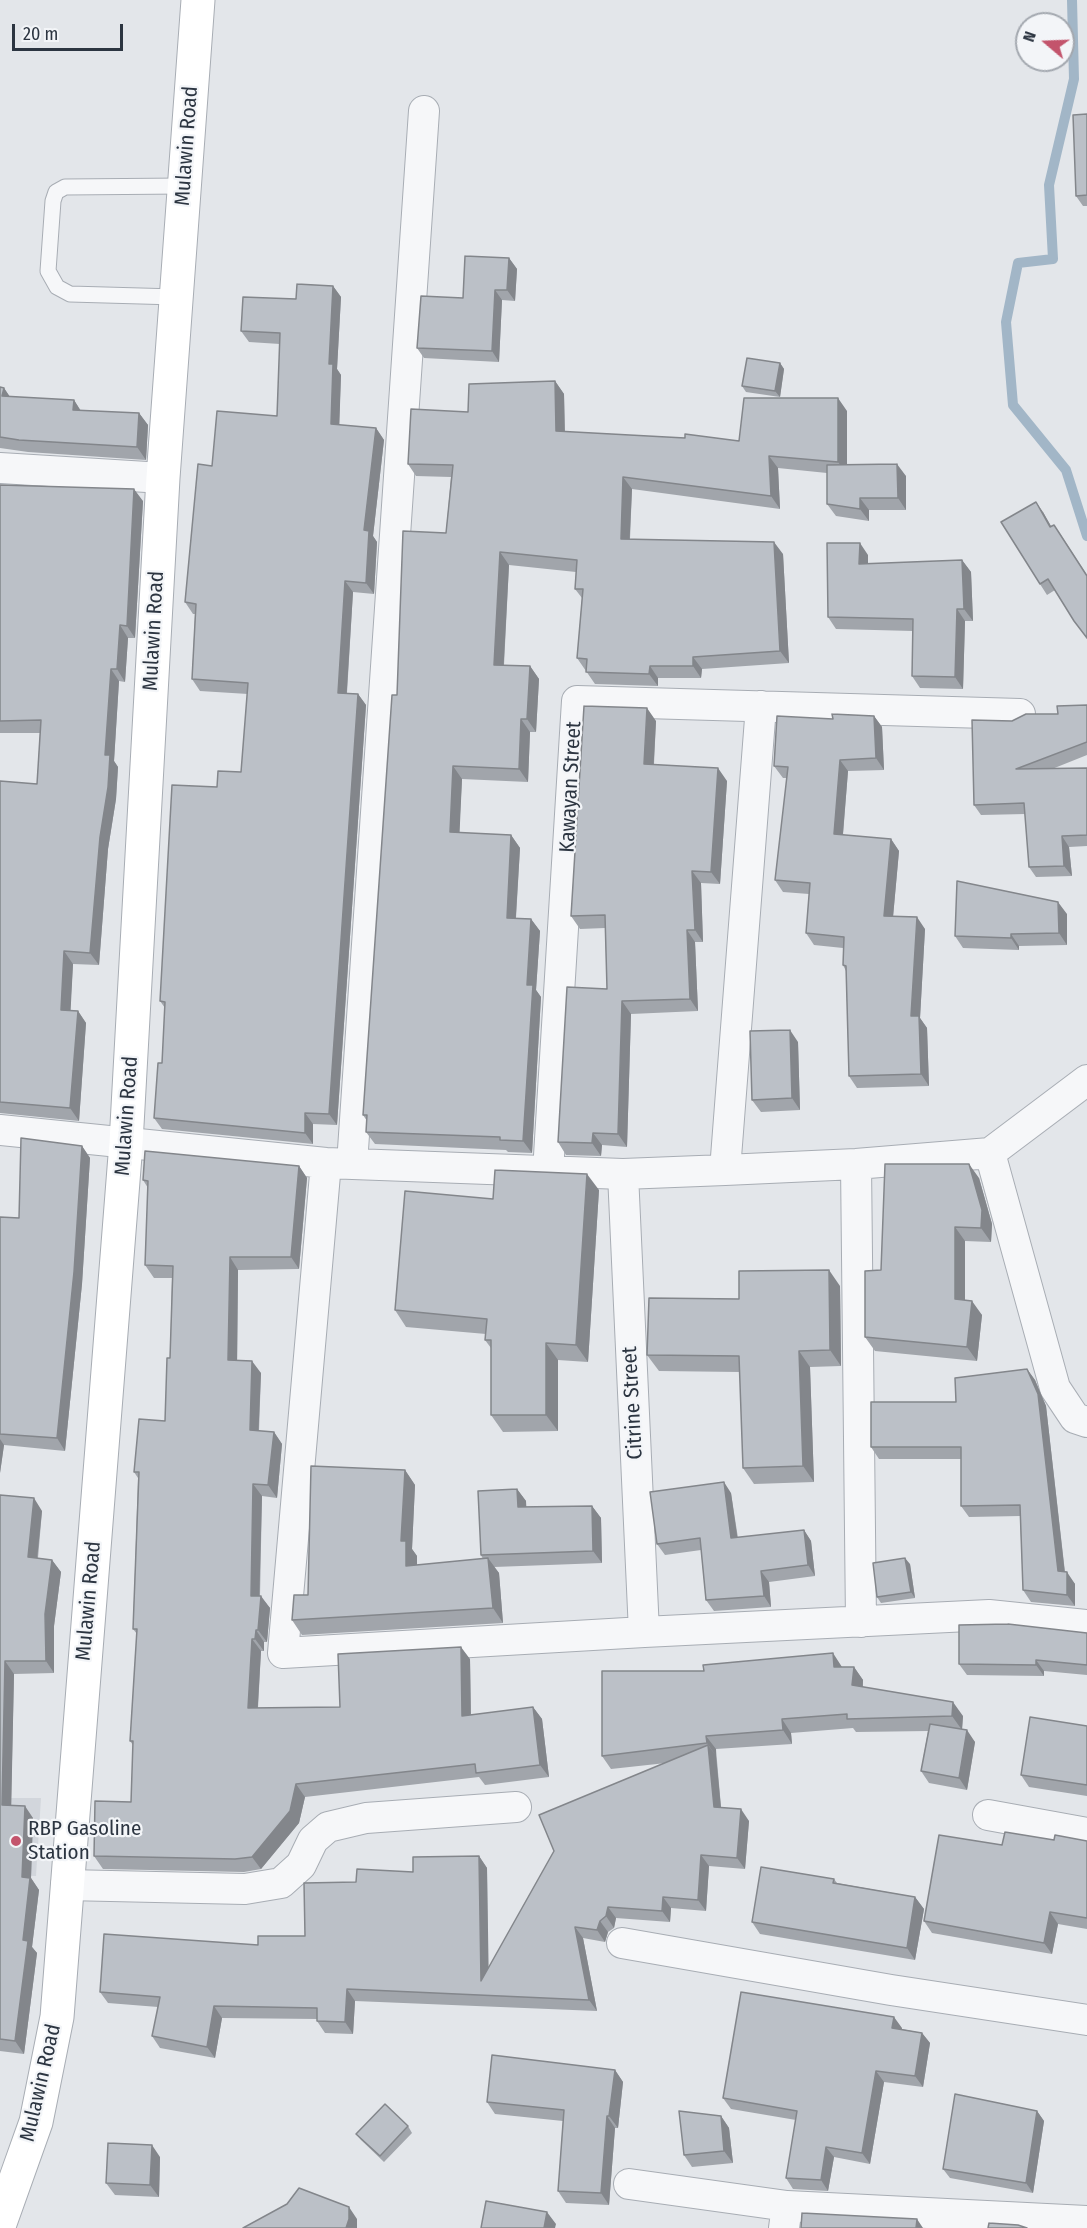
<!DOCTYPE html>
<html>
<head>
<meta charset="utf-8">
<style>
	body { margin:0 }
	#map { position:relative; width:1087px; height:2228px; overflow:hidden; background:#e3e6ea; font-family:"Fira Sans Condensed",sans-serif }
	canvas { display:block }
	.north { position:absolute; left:1015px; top:12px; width:60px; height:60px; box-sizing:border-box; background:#f3f5f8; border:2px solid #a3a8af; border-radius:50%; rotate:289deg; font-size:16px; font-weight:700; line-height:24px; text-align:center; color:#2c3541 }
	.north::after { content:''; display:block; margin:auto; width:21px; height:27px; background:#c3546c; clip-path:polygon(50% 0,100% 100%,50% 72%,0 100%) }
	.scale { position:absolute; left:12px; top:24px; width:111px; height:27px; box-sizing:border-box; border:3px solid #2c3541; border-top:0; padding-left:8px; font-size:18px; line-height:21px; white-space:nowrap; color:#2c3541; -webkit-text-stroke:4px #f3f5f8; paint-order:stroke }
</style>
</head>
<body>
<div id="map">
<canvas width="1087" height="2228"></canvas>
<div class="north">N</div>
<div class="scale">20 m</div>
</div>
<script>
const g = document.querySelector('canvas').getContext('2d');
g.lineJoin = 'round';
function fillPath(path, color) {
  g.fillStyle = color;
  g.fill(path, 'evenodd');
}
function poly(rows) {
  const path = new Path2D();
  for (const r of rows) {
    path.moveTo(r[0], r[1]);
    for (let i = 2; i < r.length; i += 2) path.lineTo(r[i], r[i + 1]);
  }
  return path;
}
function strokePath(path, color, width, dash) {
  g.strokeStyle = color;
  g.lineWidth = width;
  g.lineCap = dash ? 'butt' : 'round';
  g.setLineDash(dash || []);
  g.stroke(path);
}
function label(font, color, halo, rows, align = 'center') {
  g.font = font + ' "Fira Sans Condensed",sans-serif';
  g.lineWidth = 4.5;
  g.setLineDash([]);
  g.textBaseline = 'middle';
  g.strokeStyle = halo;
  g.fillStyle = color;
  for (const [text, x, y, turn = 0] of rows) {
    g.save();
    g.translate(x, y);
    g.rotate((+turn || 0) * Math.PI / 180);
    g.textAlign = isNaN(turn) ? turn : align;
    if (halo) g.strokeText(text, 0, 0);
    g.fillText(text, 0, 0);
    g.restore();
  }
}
fillPath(poly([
	[0,1798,41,1798,36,1876,0,1875]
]), '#d2d6dc');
strokePath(poly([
	[1072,0,1074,79,1049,185,1053,259,1018,263,1006,322,1013,405,1066,470,1087,536]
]), '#a2b6c7', 10);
const lane = poly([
	[176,297,70,294,57,287,48,271,53,201,56,192,65,187,184,186]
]);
const street = poly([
	[0,468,163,478],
	[0,1130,326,1163,623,1174,725,1170,856,1164,990,1153,1087,1080],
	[990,1153,1055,1388,1075,1418,1087,1422],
	[326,1163,283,1653,644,1632,989,1615,1087,1625],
	[352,1164,424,111],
	[856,1164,861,1622],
	[725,1170,761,706],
	[548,1172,577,701,1020,714],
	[623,1174,644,1632],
	[988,1815,1087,1833],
	[66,1885,245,1889,281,1883,301,1865,313,1840,328,1827,366,1818,516,1807],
	[622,1943,891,1990,1087,2020],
	[629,2184,787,2206],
	[784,2228,787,2206,1087,2221]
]);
const secondary = poly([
	[0,2223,36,2122,57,2017,126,1143,163,478,198,0]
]);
strokePath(lane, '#a8adb4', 17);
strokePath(street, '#a8adb4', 32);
strokePath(secondary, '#a8adb4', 35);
strokePath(lane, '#f6f7f9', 15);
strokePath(street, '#f6f7f9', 30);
strokePath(secondary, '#fff', 33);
fillPath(poly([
	[1087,114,1087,206,1083,206,1076,196],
	[509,258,517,269,515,301,502,300,499,362,424,358,417,348,463,298],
	[333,286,341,297,337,369,341,375,339,425,376,428,384,440,373,536,377,542,374,594,353,592,347,693,358,694,366,705,337,1125,313,1124,313,1144,162,1129,154,1118,162,1063,165,1008,160,1001,217,787,241,772,248,694,200,691,192,679,195,614,193,614,185,602,212,466,277,416,280,344,249,342,241,331,296,299],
	[780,363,784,369,780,397,746,392,742,386],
	[555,381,564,394,565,432,739,441,847,411,847,464,906,476,906,510,869,510,869,521,836,516,827,504,827,473,778,468,780,509,632,489,630,539,783,554,789,663,702,669,701,678,658,678,658,686,595,684,577,658,582,598,575,589,576,572,509,565,504,665,530,666,539,679,536,732,530,732,528,782,462,779,459,833,511,835,520,848,516,918,531,919,540,931,536,990,541,997,532,1153,508,1152,506,1150,375,1144,366,1132,367,1121,363,1115,397,695,446,533,451,477,416,476,408,464,468,412],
	[0,387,4,388,10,397,74,400,81,411,139,413,148,425,146,460,28,452,0,448],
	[0,485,143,501,135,638,128,638,125,682,119,681,114,761,118,767,116,799,108,849,99,965,73,964,70,1011,78,1011,86,1023,79,1121,0,1113,0,781,37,784,40,733,0,733],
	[1043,512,1051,526,1054,525,1061,535,1087,575,1087,639,1055,590,1047,595,1040,584],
	[868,555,868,564,962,560,971,572,973,621,965,621,963,689,920,688,912,676,913,631,836,629,828,617],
	[1087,705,1087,755,1052,769,1087,768,1087,846,1069,847,1072,876,1036,877,1029,867,1025,814,981,815,974,805,1012,721,1058,714],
	[874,716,882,727,884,770,848,771,843,835,891,839,899,851,893,917,925,929,920,1018,927,1028,929,1086,857,1088,849,1076,846,971,843,965,843,948,814,945,806,933,809,894,783,892,775,880,787,778,783,778,774,766,833,719],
	[656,721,654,764,727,781,720,884,701,883,703,942,695,942,698,1011,631,1014,627,1147,602,1145,601,1156,566,1155,558,1142,607,989,605,928,580,929,571,916],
	[1067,914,1067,945,1019,946,1019,950,963,948,955,936],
	[798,1042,800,1110,761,1112,752,1100],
	[82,1146,90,1158,82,1284,65,1451,4,1445,0,1473,0,1217,19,1218],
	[299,1166,307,1178,299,1269,238,1270,237,1360,261,1373,259,1431,274,1432,282,1444,277,1498,262,1496,260,1596,270,1608,267,1642,264,1642,264,1651,261,1651,258,1708,340,1707,470,1659,471,1715,533,1707,542,1719,549,1777,485,1785,479,1777,305,1797,299,1823,261,1869,244,1872,103,1869,94,1856,131,1802,133,1745,130,1741,137,1634,133,1629,138,1478,134,1472,165,1421,170,1358,172,1278,154,1278,145,1265,148,1188,143,1180],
	[979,1178,992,1224,991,1242,965,1241,965,1300,982,1315,977,1361,875,1351,865,1337,881,1270],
	[599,1190,588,1362,558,1360,558,1431,503,1432,491,1415,491,1348,485,1340,486,1334,406,1327,395,1310,493,1199],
	[840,1286,841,1366,810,1367,814,1482,754,1484,743,1468,740,1372,659,1371,647,1355,739,1299],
	[1027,1369,1035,1380,1046,1406,1065,1572,1075,1584,1075,1606,1031,1602,1023,1590,1020,1516,969,1517,961,1506,961,1459,879,1459,871,1447],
	[405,1470,415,1485,412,1549,417,1556,417,1565,483,1559,481,1555,517,1489,526,1501,526,1507,592,1506,601,1518,602,1563,494,1567,499,1573,503,1623,302,1635,292,1620,308,1595],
	[731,1493,738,1538,804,1530,811,1541,815,1576,769,1582,771,1607,714,1611,706,1600,701,1550,665,1555,657,1544],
	[0,1495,42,1511,38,1558,52,1560,61,1572,54,1626,54,1673,14,1674,11,1805,33,1818,31,1878,39,1890,32,1947,37,1953,24,2054,0,2051],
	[910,1564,915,1598,881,1603,877,1597],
	[1087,1633,1087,1675,1044,1671,1044,1676,967,1675,959,1664],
	[854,1667,863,1680,863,1687,963,1716,962,1729,975,1742,967,1790,929,1783,921,1771,928,1731,856,1732,853,1728,791,1733,792,1744,716,1749,721,1807,749,1821,745,1869,709,1866,706,1911,671,1908,670,1922,616,1918,614,1928,608,1932,605,1942,583,1938,597,2011,355,2001,353,2034,325,2033,317,2021,317,2019,222,2018,215,2058,160,2048,152,2036,158,2007,108,2003,100,1992,258,1945,305,1936,356,1882,413,1872,479,1856,487,1868,488,1967,666,1763,611,1769,602,1756,704,1671],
	[1087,1726,1087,1796,1029,1787,1021,1775],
	[1054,1840,1087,1841,1087,1929,1058,1924,1052,1954,932,1933,924,1921,1002,1845],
	[834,1879,837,1883,915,1897,924,1909,915,1960,760,1934,752,1922],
	[902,2028,902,2029,922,2033,930,2043,923,2087,884,2082,870,2164,834,2157,828,2191,793,2189,786,2178,796,2120,731,2109,723,2098],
	[615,2070,623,2082,618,2128,615,2128,609,2205,566,2203,558,2191,563,2121,495,2114,487,2102],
	[1037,2111,1044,2121,1033,2193,950,2178,943,2169],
	[721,2116,729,2128,733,2163,692,2167,684,2155],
	[408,2126,412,2133,384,2162,361,2140,356,2134],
	[160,2157,159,2197,115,2195,106,2183]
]), '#a1a5ab');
fillPath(poly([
	[509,258,517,269,515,301,507,290],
	[333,286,341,297,337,369,341,375,339,435,331,424,329,364],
	[495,290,502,300,499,362,492,351],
	[780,363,784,369,780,397,775,391],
	[555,381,564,394,565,444,556,431],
	[4,388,12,400,2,396],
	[838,398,847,411,847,474,838,462],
	[74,400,82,413,73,410],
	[139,413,148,425,146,460,137,447],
	[376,428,384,440,373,536,377,542,374,594,366,583,364,530],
	[769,456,778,468,780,509,771,496],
	[897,464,906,476,906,510,898,498],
	[623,477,632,489,629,552,621,539],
	[134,489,143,501,135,638,127,626],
	[860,498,869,510,869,521,860,509],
	[1036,502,1043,512,1057,537,1050,527],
	[774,542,783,554,789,663,780,651],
	[860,543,868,555,868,576,859,564],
	[500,552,509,565,503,677,494,665],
	[962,560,971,572,973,621,964,609],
	[345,581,353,592,346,704,338,693],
	[957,609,965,621,963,689,955,677],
	[120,625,128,638,125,682,117,669],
	[693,657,702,669,701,678,693,666],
	[530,666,539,679,536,732,527,719],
	[650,666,658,678,658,686,649,674],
	[111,669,119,681,114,761,118,767,116,799,108,849,99,965,90,953,105,755],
	[358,694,366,705,337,1125,329,1114],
	[647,708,656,721,653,776,644,764],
	[874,716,882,727,884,770,876,758],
	[521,719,530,732,528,782,519,769],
	[840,760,848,771,842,845,834,834],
	[453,766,462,779,459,845,450,832],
	[718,768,727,781,720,884,711,872],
	[511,835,520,848,515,930,507,918],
	[1062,836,1069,847,1072,876,1064,866],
	[891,839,899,851,892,928,884,916],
	[692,871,701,883,703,942,695,930],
	[1058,902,1067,914,1067,945,1059,933],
	[917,917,925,929,920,1018,927,1028,929,1086,921,1074,911,1016],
	[531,919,540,931,536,990,541,997,532,1153,523,1141,527,985],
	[687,930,695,942,698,1011,690,999],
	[1011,934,1019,946,1019,950,1011,938],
	[64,951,73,964,70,1022,61,1010],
	[622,1001,631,1014,627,1147,618,1134],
	[78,1011,86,1023,79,1121,70,1108],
	[790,1030,798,1042,800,1110,792,1098],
	[305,1113,313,1124,313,1144,305,1133],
	[593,1133,602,1145,601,1156,592,1143],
	[82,1146,90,1158,82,1284,65,1451,57,1438],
	[969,1164,979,1178,992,1224,991,1242,981,1228],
	[299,1166,307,1178,299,1269,291,1257],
	[587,1174,599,1190,588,1362,576,1345],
	[955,1227,965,1241,965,1313,955,1299],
	[230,1257,238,1270,237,1372,228,1360],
	[829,1270,840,1286,841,1366,830,1350],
	[972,1301,982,1315,977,1361,967,1347],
	[546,1343,558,1360,558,1431,546,1415],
	[799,1351,810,1367,814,1482,803,1466],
	[252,1361,261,1373,258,1442,250,1430],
	[1027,1369,1035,1380,1046,1406,1066,1583,1058,1571],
	[274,1432,282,1444,277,1498,268,1485],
	[0,1439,4,1445,0,1473],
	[405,1470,415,1485,412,1549,417,1556,417,1581,406,1566,401,1541],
	[724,1482,731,1493,739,1549,731,1538],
	[253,1484,262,1496,259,1608,251,1596],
	[517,1489,526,1501,527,1519,518,1507],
	[34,1498,42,1511,36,1569,28,1557],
	[592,1506,601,1518,602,1563,593,1551],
	[804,1530,811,1541,815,1576,808,1565],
	[488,1558,499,1573,503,1623,493,1608],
	[905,1558,910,1564,915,1598,911,1592],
	[52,1560,61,1572,54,1626,54,1673,46,1661,45,1614],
	[761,1571,769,1582,771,1607,764,1596],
	[1067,1572,1075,1584,1075,1606,1067,1595],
	[261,1596,270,1608,267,1642,258,1630],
	[256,1630,264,1642,264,1651,255,1639],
	[252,1639,261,1651,257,1720,248,1708],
	[461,1647,470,1659,471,1728,462,1716],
	[833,1653,842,1667,834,1667],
	[1036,1660,1044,1671,1044,1676,1036,1665],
	[5,1661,14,1674,11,1817,2,1805],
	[854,1667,863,1680,862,1698,852,1685],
	[953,1702,963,1716,962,1730,952,1716],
	[533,1707,542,1719,549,1777,540,1765],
	[782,1719,791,1733,792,1744,783,1730],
	[967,1730,975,1742,967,1790,959,1778],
	[706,1736,716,1749,716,1756,707,1743],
	[708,1745,716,1756,722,1818,714,1807],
	[296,1784,305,1797,299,1823,261,1869,252,1857],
	[25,1806,33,1818,31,1878,39,1890,32,1947,37,1953,24,2054,15,2041,23,1940,22,1877],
	[741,1809,749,1821,745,1869,737,1858],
	[701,1855,709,1866,706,1911,698,1900],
	[479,1856,487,1868,489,1993,481,1981],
	[663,1897,671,1908,670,1922,662,1911],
	[915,1897,924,1909,915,1960,907,1948],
	[608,1907,616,1918,614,1928,606,1916],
	[1050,1912,1058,1924,1052,1954,1044,1943],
	[600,1921,608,1932,605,1942,597,1930],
	[575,1927,583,1938,597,2011,589,2000],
	[347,1989,355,2001,353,2034,345,2022],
	[214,2006,222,2018,215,2058,207,2047],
	[894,2017,902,2028,900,2039,892,2028],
	[922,2033,930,2043,923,2087,915,2076],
	[615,2070,623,2082,618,2128,609,2116],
	[876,2071,884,2082,870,2164,862,2153],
	[1037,2111,1044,2121,1033,2193,1026,2183],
	[607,2116,615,2128,609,2205,601,2193],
	[721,2116,729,2128,733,2163,724,2151],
	[152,2145,160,2157,159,2197,150,2185],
	[826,2147,834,2157,828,2191,821,2180],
	[349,2207,357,2219,357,2228,346,2228],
	[547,2212,556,2224,555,2228,544,2228],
	[917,2219,923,2228,916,2228]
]), '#83868b');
const building = poly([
	[1087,114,1087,195,1076,196,1073,115,1087,114],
	[465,256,509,258,507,290,495,290,492,351,417,348,421,296,463,298,465,256],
	[297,284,333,286,329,364,333,364,331,424,376,428,364,530,369,531,366,583,345,581,338,693,358,694,329,1114,305,1113,305,1133,154,1118,158,1063,162,1063,165,1002,160,1001,172,785,217,787,218,771,241,772,248,683,192,679,196,604,185,602,198,464,212,466,217,411,277,416,280,333,241,331,243,297,296,299,297,284],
	[747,358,780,363,775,391,742,386,747,358],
	[555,381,556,431,685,438,685,434,739,441,744,398,838,398,838,462,769,456,771,496,623,477,621,539,774,542,780,651,693,657,693,666,650,666,649,674,586,672,587,659,577,658,583,589,575,589,577,560,500,552,494,665,530,666,527,719,521,719,519,769,453,766,450,832,511,835,507,918,531,919,527,985,533,985,523,1141,500,1140,500,1137,366,1132,367,1115,363,1115,392,695,397,695,403,531,446,533,453,465,408,464,411,409,468,412,469,384,555,381],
	[0,387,4,388,2,396,74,400,73,410,139,413,137,447,19,440,0,437,0,387],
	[897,464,898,498,860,498,860,509,827,504,827,465,897,464],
	[0,485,134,489,127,626,120,625,117,669,111,669,105,755,110,755,108,787,100,837,90,953,64,951,61,1010,78,1011,70,1108,0,1102,0,781,37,784,41,720,0,721,0,485],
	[1036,502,1050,527,1054,525,1087,576,1087,638,1074,621,1048,579,1040,584,1001,522,1036,502],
	[827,543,860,543,859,564,962,560,964,609,957,609,955,677,912,676,913,619,828,617,827,543],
	[1087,705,1087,742,1016,769,1087,768,1087,835,1062,836,1064,866,1029,867,1024,803,974,805,972,720,1012,721,1026,714,1058,714,1057,706,1087,705],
	[584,706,647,708,644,764,718,768,711,872,692,871,695,930,687,930,690,999,622,1001,618,1134,593,1133,592,1143,558,1142,567,987,607,989,605,915,571,916,584,706],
	[832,714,874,716,876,758,840,760,834,834,891,839,884,916,917,917,911,1016,919,1016,921,1074,849,1076,846,966,843,965,844,937,806,933,810,883,775,880,788,767,774,766,777,716,833,719,832,714],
	[957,881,1058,902,1059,933,1011,934,1011,938,955,936,957,881],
	[790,1030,792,1098,752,1100,750,1031,790,1030],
	[21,1138,82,1146,74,1272,57,1438,0,1434,0,1217,19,1218,21,1138],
	[145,1151,299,1166,291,1257,230,1257,228,1360,252,1361,250,1430,274,1432,268,1485,253,1484,251,1596,261,1596,258,1630,256,1630,255,1639,252,1639,248,1708,340,1707,338,1654,461,1647,462,1716,533,1707,540,1765,476,1773,475,1764,296,1784,290,1811,252,1857,235,1859,94,1856,95,1801,131,1802,133,1741,130,1741,137,1629,133,1629,139,1472,134,1472,139,1419,165,1421,167,1358,170,1358,173,1266,145,1265,148,1181,143,1180,145,1151],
	[885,1164,969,1164,982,1210,981,1228,955,1227,955,1299,972,1301,967,1347,865,1337,865,1271,881,1270,885,1164],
	[495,1170,587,1174,576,1345,546,1343,546,1415,491,1415,491,1340,485,1340,487,1319,395,1310,405,1191,493,1199,495,1170],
	[829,1270,830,1350,799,1351,803,1466,743,1468,739,1356,647,1355,649,1298,739,1299,739,1271,829,1270],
	[1027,1369,1038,1394,1058,1571,1067,1572,1067,1595,1023,1590,1020,1505,961,1506,961,1447,871,1447,871,1402,956,1402,955,1378,1027,1369],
	[311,1466,405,1470,401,1541,406,1541,406,1566,488,1558,493,1608,292,1620,294,1595,308,1595,311,1466],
	[724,1482,731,1538,804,1530,808,1565,761,1571,764,1596,706,1600,700,1538,657,1544,650,1492,724,1482],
	[517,1489,518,1507,592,1506,593,1551,481,1555,478,1491,517,1489],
	[0,1495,34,1498,28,1557,52,1560,45,1614,46,1661,5,1661,2,1805,25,1806,22,1877,30,1878,23,1940,28,1941,15,2041,0,2039,0,1495],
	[905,1558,911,1592,877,1597,873,1563,905,1558],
	[1008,1624,1087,1633,1087,1665,1036,1660,1036,1665,959,1664,959,1625,1008,1624],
	[833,1653,834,1667,854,1667,852,1685,953,1702,952,1716,847,1719,847,1714,782,1719,783,1730,706,1736,707,1743,602,1756,602,1671,704,1671,703,1665,833,1653],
	[1030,1717,1087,1726,1087,1785,1021,1775,1030,1717],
	[930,1724,967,1730,959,1778,921,1771,930,1724],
	[708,1745,714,1807,741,1809,737,1858,701,1855,698,1900,663,1897,662,1911,608,1907,606,1916,600,1921,597,1930,575,1927,589,2000,347,1989,345,2022,317,2021,317,2008,214,2006,207,2047,152,2036,160,1997,100,1992,104,1934,258,1945,258,1936,305,1936,304,1883,356,1882,357,1869,413,1872,413,1857,479,1856,481,1981,554,1851,539,1815,708,1745],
	[1005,1832,1054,1840,1055,1835,1087,1841,1087,1918,1050,1912,1044,1943,924,1921,939,1835,1002,1845,1005,1832],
	[761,1867,834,1879,833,1883,915,1897,907,1948,752,1922,761,1867],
	[741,1992,894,2017,892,2028,922,2033,915,2076,876,2071,862,2153,826,2147,821,2180,786,2178,797,2111,723,2098,741,1992],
	[492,2055,615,2070,609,2116,607,2116,601,2193,558,2191,564,2110,487,2102,492,2055],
	[955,2094,1037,2111,1026,2183,943,2169,955,2094],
	[385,2104,408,2126,380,2156,356,2134,385,2104],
	[679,2111,721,2116,724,2151,684,2155,679,2111],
	[108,2143,152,2145,150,2185,106,2183,108,2143],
	[299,2188,349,2207,349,2219,346,2228,243,2228,287,2204,299,2188],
	[486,2201,547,2212,544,2228,481,2228,486,2201],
	[802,2213,917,2219,916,2228,801,2228,802,2213],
	[989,2223,1018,2225,1027,2228,988,2228,989,2223]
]);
fillPath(building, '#bbc0c7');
strokePath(building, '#83868b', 1.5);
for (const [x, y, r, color] of [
	[16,1841,6,"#c3546c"]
]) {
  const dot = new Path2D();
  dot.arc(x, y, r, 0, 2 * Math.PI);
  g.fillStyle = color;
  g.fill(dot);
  strokePath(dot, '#f3f5f8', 2);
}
label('21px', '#2c3541', '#f3f5f8', [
	["Mulawin Road",187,146,-86],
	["Mulawin Road",154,631,-87],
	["Kawayan Street",571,787,-87],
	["Mulawin Road",127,1116,-86],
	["Citrine Street",633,1403,-93],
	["Mulawin Road",89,1601,-85],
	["Mulawin Road",41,2083,-77]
]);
label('21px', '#2c3541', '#f3f5f8', [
	["RBP Gasoline",28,1829],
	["Station",28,1853]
], 'left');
</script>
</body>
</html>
